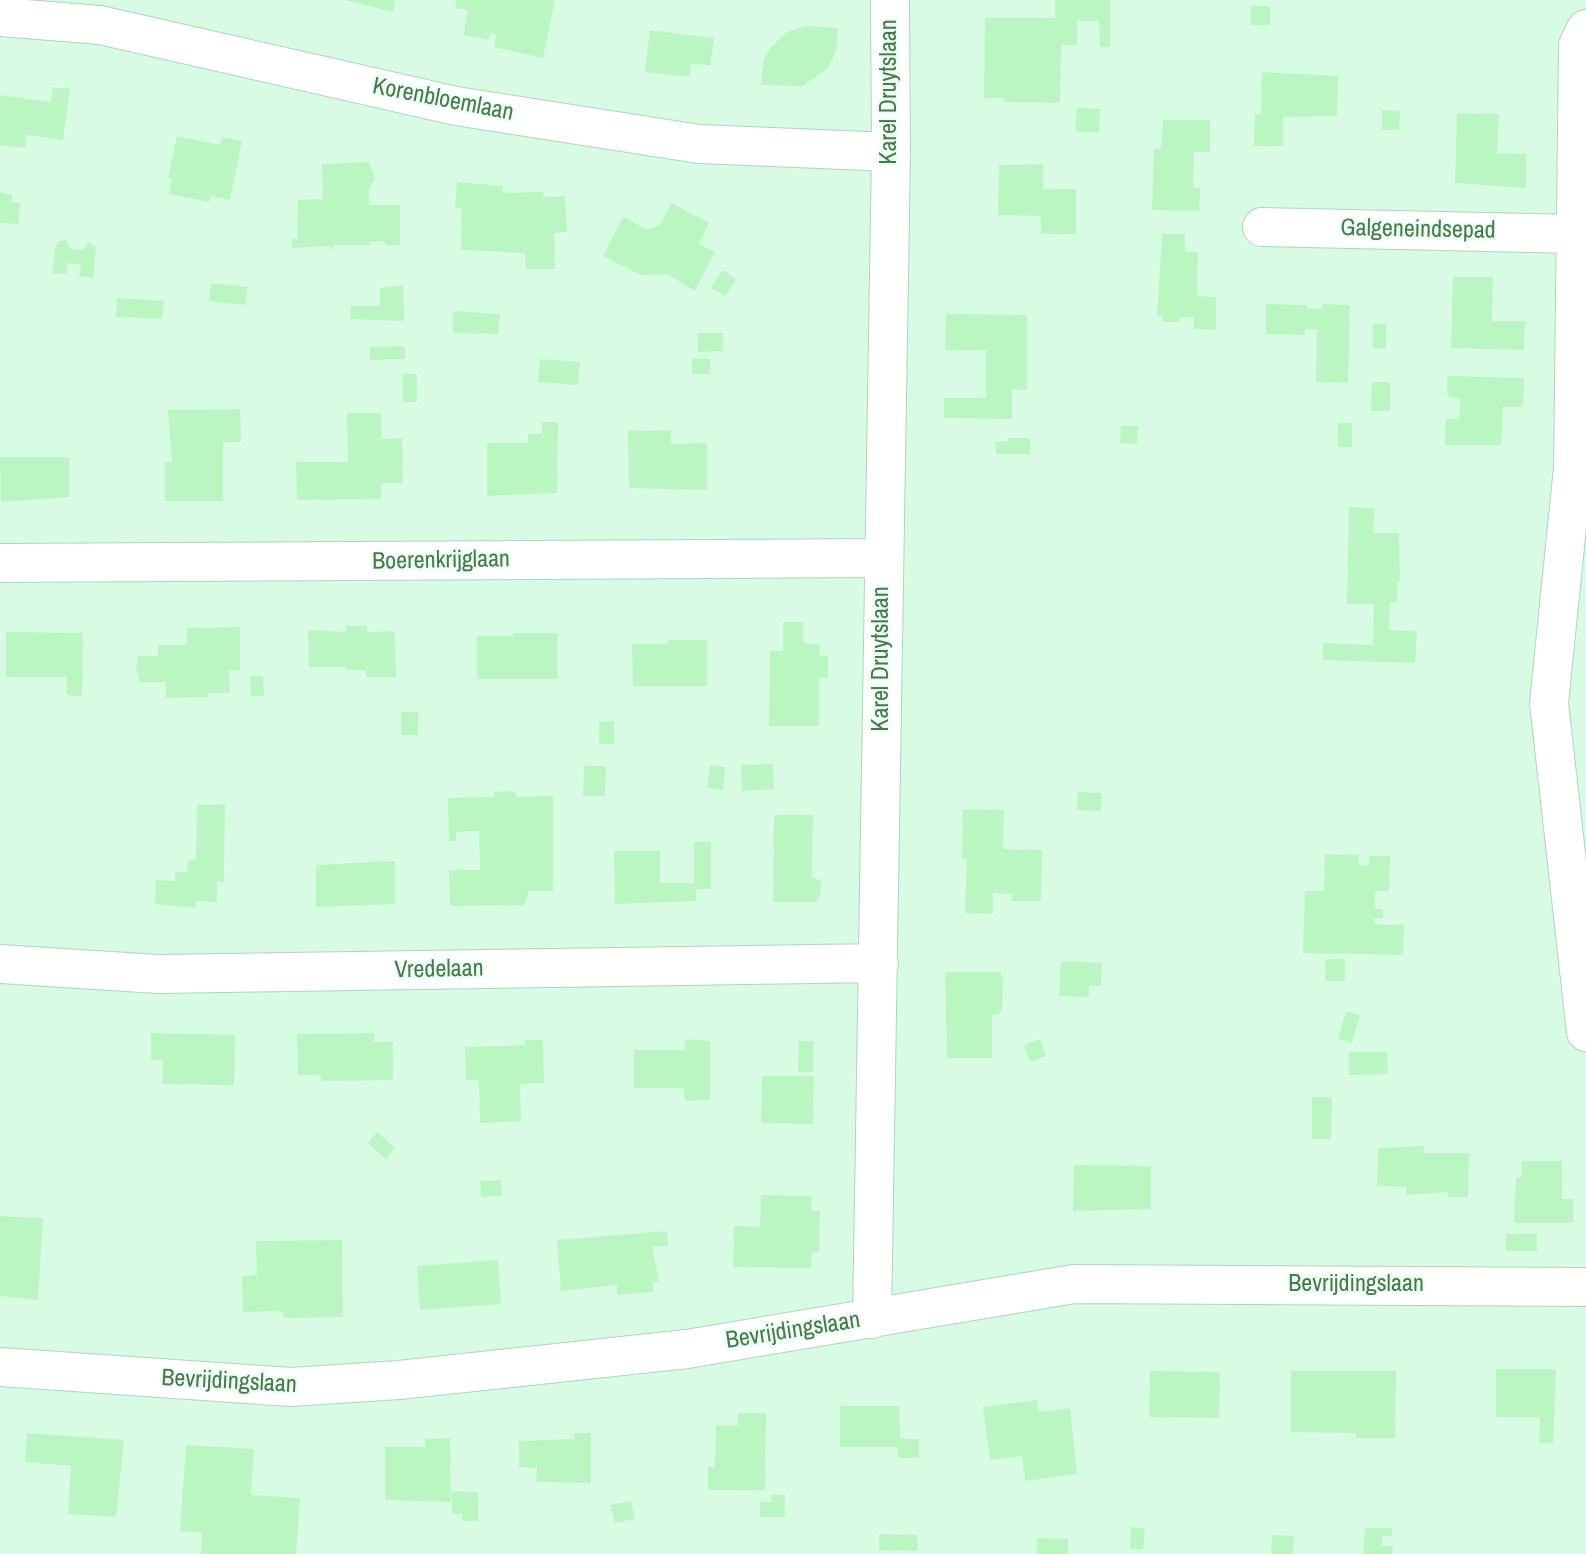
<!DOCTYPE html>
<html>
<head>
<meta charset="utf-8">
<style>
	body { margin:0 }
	canvas { display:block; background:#e5feee }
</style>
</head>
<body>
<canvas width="1586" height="1554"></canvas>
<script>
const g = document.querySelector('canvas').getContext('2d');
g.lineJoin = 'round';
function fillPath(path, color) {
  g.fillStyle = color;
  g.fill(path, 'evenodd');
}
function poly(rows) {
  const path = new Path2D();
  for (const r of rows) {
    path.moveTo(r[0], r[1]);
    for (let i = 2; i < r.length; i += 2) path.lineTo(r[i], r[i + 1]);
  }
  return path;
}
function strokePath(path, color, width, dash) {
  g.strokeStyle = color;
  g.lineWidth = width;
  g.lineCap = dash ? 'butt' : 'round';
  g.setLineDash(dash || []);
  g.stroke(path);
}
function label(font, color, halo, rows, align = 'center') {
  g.font = font + ' "Archivo Narrow",sans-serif';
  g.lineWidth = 5;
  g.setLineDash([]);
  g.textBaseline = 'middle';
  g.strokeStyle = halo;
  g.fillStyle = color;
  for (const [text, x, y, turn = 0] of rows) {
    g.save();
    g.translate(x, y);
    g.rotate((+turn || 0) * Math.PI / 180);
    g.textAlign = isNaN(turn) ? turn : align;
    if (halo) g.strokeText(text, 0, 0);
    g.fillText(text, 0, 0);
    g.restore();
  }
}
fillPath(poly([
	[0,0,1586,0,1586,1554,0,1554]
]), '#d8fbe3');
fillPath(poly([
	[345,0,395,0,393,12],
	[457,0,555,0,543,58,494,47,497,35,490,33,488,40,463,35,468,10,455,8],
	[1055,0,1110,0,1110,47,1100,47,1099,21,1077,21,1077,45,1061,45,1060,103,1005,102,1004,98,984,98,985,18,1055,18],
	[1251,6,1270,6,1270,25,1251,25],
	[806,26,838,28,836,52,826,70,802,86,761,85,764,59,771,47,787,32],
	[650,30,714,38,710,66,691,63,689,77,645,72],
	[1262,72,1338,76,1337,116,1283,117,1283,146,1254,146,1255,114,1261,114],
	[53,87,70,89,63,140,27,135,25,148,0,145,0,95,51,102],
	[1077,108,1100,109,1099,133,1075,131],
	[1382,110,1400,111,1399,130,1382,130],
	[1457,113,1499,114,1497,153,1526,154,1526,188,1455,183],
	[1163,120,1210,120,1210,152,1194,152,1193,188,1200,188,1199,211,1152,210,1154,149,1161,149],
	[177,136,220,145,222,137,242,141,230,200,211,196,209,202,169,194,172,179,168,178],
	[369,162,375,178,369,189,369,205,400,205,400,245,386,245,384,241,371,242,370,245,335,245,332,249,328,246,292,248,292,239,297,239,298,200,323,199,322,164],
	[1043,164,1043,189,1076,189,1076,234,1041,234,1041,216,998,215,999,165],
	[457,182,503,186,502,193,543,192,543,197,565,196,567,232,554,233,555,269,526,269,525,253,461,250,462,209,455,208],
	[0,192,12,195,12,202,20,203,18,224,0,223],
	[672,203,709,223,699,244,715,252,695,291,667,274,641,275,603,256,623,217,646,229,659,226],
	[1162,234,1185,234,1185,252,1198,252,1197,296,1216,297,1216,330,1194,329,1194,317,1180,317,1180,322,1162,322,1162,316,1157,316],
	[66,240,70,248,82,250,89,243,96,247,93,278,79,276,81,264,68,263,66,274,52,273,56,245,59,241],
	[722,270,736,279,725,296,711,288],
	[1453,277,1493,277,1492,321,1525,321,1524,350,1451,348],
	[211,283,248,287,245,305,209,301],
	[403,285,404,321,350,319,351,306,380,306,380,288],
	[117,298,164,301,162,319,116,317],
	[1266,304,1307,305,1307,308,1322,309,1322,304,1350,305,1348,383,1316,382,1317,329,1305,329,1305,335,1266,334],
	[453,311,500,314,498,334,453,333],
	[946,314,1027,315,1027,390,1012,389,1012,419,944,418,944,398,986,398,986,350,945,350],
	[1373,324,1386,324,1386,349,1373,348],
	[697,333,723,333,723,351,698,352],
	[405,346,405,359,370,360,370,347],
	[692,358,710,359,710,374,692,374],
	[540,359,580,362,578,385,538,382],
	[403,374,417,374,417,402,403,402],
	[1450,376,1524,378,1523,407,1503,407,1501,445,1445,445,1446,419,1459,419,1460,398,1450,398,1447,393,1447,379],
	[1372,382,1390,382,1390,411,1371,411],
	[240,409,241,442,223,442,223,501,165,501,165,462,172,462,168,410],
	[347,413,381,413,381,439,402,438,403,483,381,483,381,499,297,500,296,462,348,462],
	[542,422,558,422,557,493,487,496,487,443,527,443,528,434,542,434],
	[1338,423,1352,423,1352,447,1338,447],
	[1121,426,1138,426,1137,444,1120,443],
	[671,430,671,444,707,443,707,490,629,488,628,431],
	[1007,438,1030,438,1030,454,996,454,995,442,1007,441],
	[0,457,69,457,69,497,1,502],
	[1349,507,1375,508,1373,533,1399,533,1400,581,1397,582,1397,602,1390,602,1389,630,1417,631,1415,663,1323,660,1323,643,1373,645,1374,604,1347,604],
	[783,622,803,622,803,643,820,644,819,656,828,656,828,678,819,678,819,726,769,726,770,651,783,651],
	[346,626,367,626,367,632,395,631,396,677,366,677,366,670,346,670,347,667,309,667,308,630,346,632],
	[240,627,240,670,229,670,230,693,208,693,208,697,166,698,166,682,139,682,139,673,136,673,138,656,158,656,158,645,187,645,187,628],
	[6,632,83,633,82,696,67,695,67,677,6,677],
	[513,633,557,633,557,679,477,679,477,636,513,636],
	[668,640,707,640,707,686,633,686,632,644,668,644],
	[250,676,263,676,264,696,251,696],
	[401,712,418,712,418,735,401,735],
	[614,721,614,744,599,744,599,722],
	[773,764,774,789,742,791,741,765],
	[710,765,725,767,723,790,707,788],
	[584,766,606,766,605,796,583,796],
	[515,791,516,797,553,796,553,891,529,891,524,905,450,906,449,870,480,870,479,831,456,832,456,841,449,841,448,798,494,797,494,792],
	[1078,792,1101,793,1101,811,1077,810],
	[225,804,224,882,217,882,217,902,196,901,196,908,155,904,156,880,175,881,175,872,187,872,188,860,196,860,197,805],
	[963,809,1004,810,1003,849,1042,850,1041,901,1012,901,1013,894,993,893,993,914,965,913,967,859,962,858],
	[774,815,813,815,812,877,821,881,820,898,817,898,817,902,773,902],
	[694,842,711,842,711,889,696,889,696,901,615,904,614,851,660,851,660,883,694,883],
	[1325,854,1359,855,1358,865,1369,866,1369,856,1390,856,1389,891,1375,891,1375,909,1383,909,1383,918,1374,918,1374,924,1404,925,1403,955,1303,953,1305,891,1324,891],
	[395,861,395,904,316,907,316,865],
	[1326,959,1345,959,1345,981,1325,981],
	[1061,961,1102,963,1101,986,1089,986,1089,997,1059,996],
	[945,972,999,972,1003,977,1002,1009,998,1015,992,1015,992,1058,947,1058],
	[1346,1011,1360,1015,1352,1043,1338,1039],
	[151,1033,235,1035,234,1085,162,1084,163,1060,151,1060],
	[374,1033,374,1042,393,1042,393,1080,321,1081,321,1075,298,1075,297,1034],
	[685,1039,710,1041,710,1100,685,1101,684,1088,634,1088,634,1050,685,1050],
	[1040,1039,1046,1056,1030,1062,1024,1045],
	[525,1040,543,1040,544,1083,520,1084,521,1121,480,1123,479,1080,466,1080,465,1047,525,1045],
	[799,1041,813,1041,813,1072,798,1072],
	[1349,1052,1387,1052,1388,1074,1349,1075],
	[762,1076,814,1076,813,1124,761,1123],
	[1312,1097,1332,1097,1331,1139,1312,1139],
	[377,1132,395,1148,386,1159,368,1143],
	[1424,1146,1423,1153,1469,1153,1468,1197,1448,1197,1448,1192,1406,1195,1406,1187,1377,1186,1378,1148],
	[1522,1161,1562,1161,1562,1199,1573,1199,1573,1223,1514,1223,1516,1177,1522,1177],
	[1074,1165,1151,1166,1151,1209,1073,1211],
	[501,1180,502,1196,481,1197,480,1181],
	[761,1195,812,1196,811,1211,820,1211,819,1252,812,1252,811,1268,733,1267,734,1226,760,1227],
	[0,1216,43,1218,38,1300,0,1296],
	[667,1231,668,1246,652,1247,659,1281,653,1282,653,1292,617,1295,617,1285,561,1291,557,1240],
	[1506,1234,1537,1234,1537,1251,1506,1251],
	[342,1240,343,1317,283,1318,283,1311,243,1312,242,1276,257,1275,256,1241],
	[498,1260,501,1304,420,1310,417,1266],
	[1496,1369,1556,1369,1553,1443,1539,1443,1540,1417,1496,1417],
	[1150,1371,1220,1372,1219,1418,1149,1417],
	[1291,1371,1396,1371,1395,1438,1356,1438,1356,1433,1291,1432],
	[1037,1400,1038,1412,1070,1408,1077,1474,1025,1481,1022,1456,990,1460,983,1407],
	[840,1406,899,1406,900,1439,919,1439,919,1458,898,1458,898,1447,840,1447],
	[738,1413,766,1413,765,1490,708,1490,708,1467,715,1467,716,1425,738,1426],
	[27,1433,124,1440,116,1517,68,1514,71,1466,25,1462],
	[574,1433,591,1433,591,1483,536,1482,537,1468,519,1467,519,1441,574,1439],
	[450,1438,451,1502,385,1500,385,1447,425,1447,425,1439],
	[186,1445,254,1449,251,1495,300,1498,296,1554,201,1554,202,1533,180,1531],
	[452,1491,478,1492,478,1521,462,1521,462,1514,452,1514],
	[771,1495,785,1495,785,1517,760,1517,760,1502,771,1502],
	[631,1501,635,1519,615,1523,610,1505],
	[1131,1527,1145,1528,1143,1549,1130,1549],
	[1365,1528,1392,1528,1392,1536,1382,1536,1382,1546,1393,1546,1392,1554,1363,1554],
	[879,1534,917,1535,917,1551,879,1550],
	[1272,1535,1294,1536,1293,1554,1271,1554],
	[1037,1538,1068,1539,1068,1554,1037,1554]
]), '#baf6c2');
const minor = poly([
	[0,17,100,25,456,106,699,144,891,152],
	[1586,29,1578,45,1573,468,1549,703,1586,1032],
	[1262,227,1575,234],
	[0,563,883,558],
	[0,964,158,974,879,963],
	[872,1319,891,152,890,0],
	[0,1367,290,1387,399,1380,687,1349,1074,1284,1586,1287]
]);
strokePath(minor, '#afd6b6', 40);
strokePath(minor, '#fff', 38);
label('24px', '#47794c', '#edfff3', [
	["Karel Druytslaan",890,92,-90],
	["Korenbloemlaan",443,100,11],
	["Galgeneindsepad",1418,230,1],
	["Boerenkrijglaan",441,561,-1],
	["Karel Druytslaan",882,659,-90],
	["Vredelaan",439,970,-1],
	["Bevrijdingslaan",1356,1285],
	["Bevrijdingslaan",793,1331,-9],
	["Bevrijdingslaan",229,1382,3]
]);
</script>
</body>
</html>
